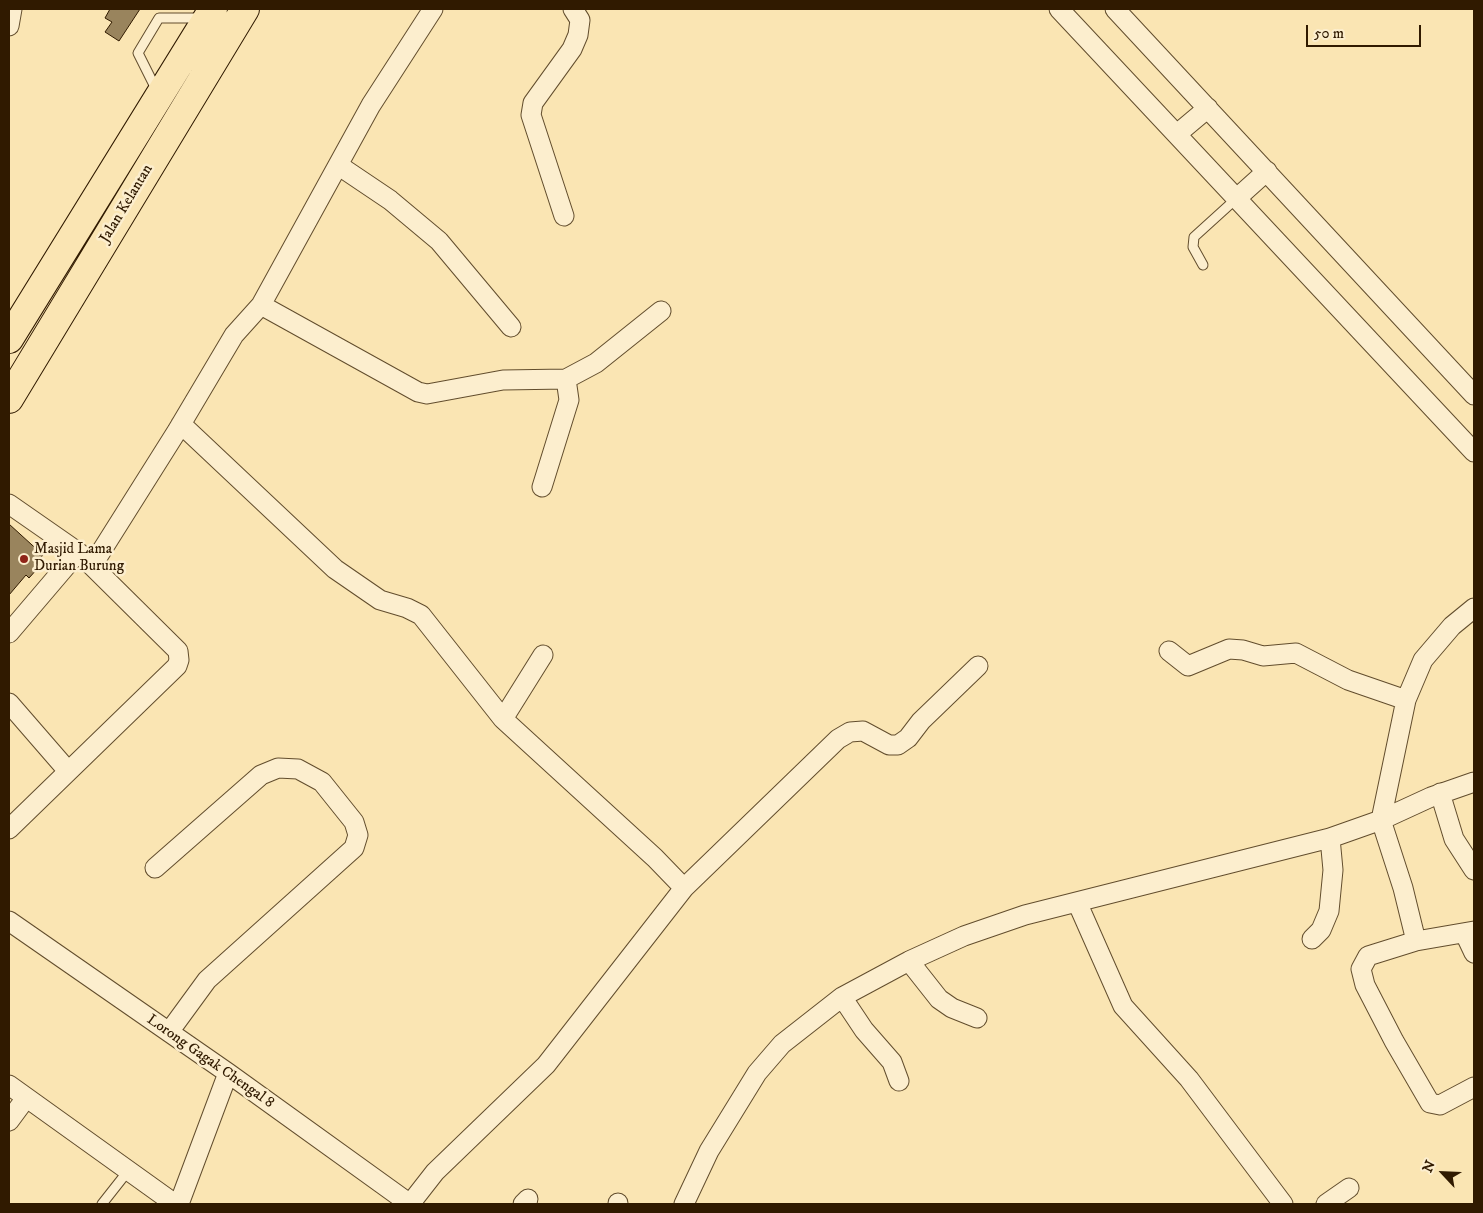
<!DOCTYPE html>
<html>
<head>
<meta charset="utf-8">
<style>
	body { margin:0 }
	#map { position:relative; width:1483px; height:1213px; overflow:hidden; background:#fae5b3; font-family:"IM FELL DW Pica",serif }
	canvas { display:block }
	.frame { position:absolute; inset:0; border:10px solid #301a00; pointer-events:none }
	.north { position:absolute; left:1418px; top:1148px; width:50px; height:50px; -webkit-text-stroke:4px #fceece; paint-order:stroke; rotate:295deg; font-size:14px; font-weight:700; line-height:20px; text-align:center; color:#301a00 }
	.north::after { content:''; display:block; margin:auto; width:18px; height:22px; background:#301a00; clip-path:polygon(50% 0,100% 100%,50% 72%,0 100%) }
	.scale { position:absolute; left:1306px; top:25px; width:115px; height:22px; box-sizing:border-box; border:2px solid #301a00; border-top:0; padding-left:6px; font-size:15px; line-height:18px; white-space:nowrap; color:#301a00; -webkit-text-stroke:4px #fceece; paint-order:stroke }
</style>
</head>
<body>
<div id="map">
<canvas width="1483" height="1213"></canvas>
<div class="frame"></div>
<div class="north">N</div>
<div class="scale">50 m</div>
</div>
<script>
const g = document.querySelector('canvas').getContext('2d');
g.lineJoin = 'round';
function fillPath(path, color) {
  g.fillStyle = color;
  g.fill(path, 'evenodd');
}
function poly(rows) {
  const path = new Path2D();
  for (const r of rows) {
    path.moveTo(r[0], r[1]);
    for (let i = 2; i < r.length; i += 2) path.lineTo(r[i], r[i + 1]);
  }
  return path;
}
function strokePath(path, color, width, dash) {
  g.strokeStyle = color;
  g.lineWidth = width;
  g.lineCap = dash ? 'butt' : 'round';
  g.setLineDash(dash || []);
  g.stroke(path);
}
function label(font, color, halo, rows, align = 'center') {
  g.font = font + ' "IM FELL DW Pica",serif';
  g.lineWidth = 5;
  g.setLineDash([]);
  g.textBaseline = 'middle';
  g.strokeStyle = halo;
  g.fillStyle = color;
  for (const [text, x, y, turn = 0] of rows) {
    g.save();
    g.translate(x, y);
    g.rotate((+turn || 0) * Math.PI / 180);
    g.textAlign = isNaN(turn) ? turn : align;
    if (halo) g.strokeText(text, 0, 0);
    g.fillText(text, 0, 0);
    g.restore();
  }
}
const building = poly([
	[110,9,140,9,119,41,105,32,112,22,105,18,110,9],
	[9,524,43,555,35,564,38,568,29,578,26,575,9,595,9,524]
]);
fillPath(building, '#99845d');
strokePath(building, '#301a00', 1);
const service = poly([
	[157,91,138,53,159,18,203,18],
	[1203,265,1193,247,1194,237,1237,198],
	[102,1204,128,1171]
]);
const minor = poly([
	[1059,9,1474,452],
	[1115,9,1474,395],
	[9,26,12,9],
	[1177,134,1208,108],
	[338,165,390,200,439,241,511,327],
	[1237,198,1267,171],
	[564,216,531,115,533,103,572,49,578,35,580,20,573,9],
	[261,305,418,392,427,394,503,380,566,379,569,400,542,487],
	[566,379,596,363,661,311],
	[181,424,335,569,380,600,407,608,421,615,503,719],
	[9,504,78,552,178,651,179,660,177,666,9,829],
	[92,566,177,431,234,335,261,305,371,105,433,9],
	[9,633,78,552],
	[1169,651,1188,666,1229,649,1243,650,1263,656,1296,653,1348,680,1406,700],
	[9,703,68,771],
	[1474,782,1431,797,1381,820,1403,888,1416,941,1368,956,1361,969,1365,985,1394,1041,1430,1103,1440,1105,1474,1087],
	[1440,793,1454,839,1474,870],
	[155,868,261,775,278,768,298,769,322,782,354,822,358,835,354,848,207,980,169,1032],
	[684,888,838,739,850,732,863,731,889,745,898,745,908,738,921,721,978,666],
	[1077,902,1123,1006,1189,1079,1283,1204],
	[9,921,228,1073,410,1204],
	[1465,934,1474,953],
	[1312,939,1321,930,1329,911,1333,870,1330,838],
	[1416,941,1474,931],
	[909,961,939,999,952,1008,977,1018],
	[842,997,864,1030,892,1062,899,1081],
	[9,1085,175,1204],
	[9,1121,26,1098],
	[179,1204,228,1073],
	[410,1204,435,1172,546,1065,684,888,655,858,503,719,543,655],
	[523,1204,528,1199],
	[618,1204,618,1203],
	[684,1204,709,1151,757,1073,782,1044,842,997,909,961,964,936,1025,915,1330,838,1381,820,1406,700,1423,660,1452,626,1474,608],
	[1326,1204,1349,1188]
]);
const trunk = poly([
	[9,339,213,9],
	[9,399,245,9]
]);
strokePath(service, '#624d2d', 11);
strokePath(minor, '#624d2d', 21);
strokePath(trunk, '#301a00', 30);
strokePath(service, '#fceece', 9);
strokePath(minor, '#fceece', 19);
strokePath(trunk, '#fae5b3', 28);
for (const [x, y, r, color] of [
	[24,559,5,"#8f2418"]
]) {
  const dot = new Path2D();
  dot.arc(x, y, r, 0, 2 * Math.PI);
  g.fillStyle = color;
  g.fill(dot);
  strokePath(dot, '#fceece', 2);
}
label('15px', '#301a00', '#fceece', [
	["Jalan Kelantan",127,204,-59],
	["Lorong Gagak Chengal 8",210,1062,35]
]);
label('15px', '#301a00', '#fceece', [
	["Masjid Lama",34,550],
	["Durian Burung",34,567]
], 'left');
</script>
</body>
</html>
